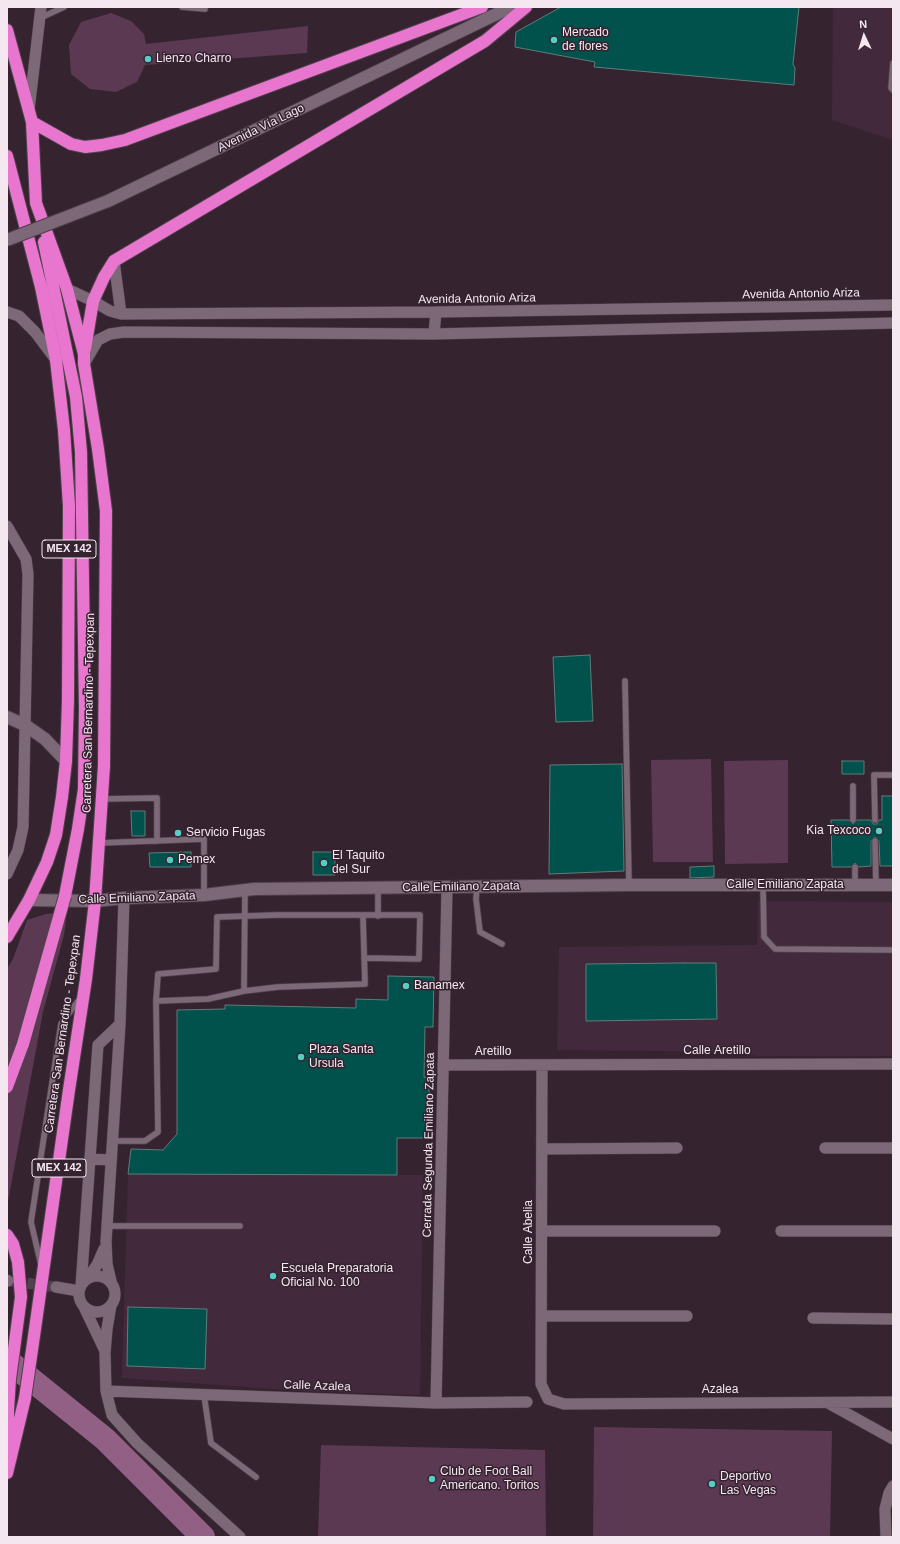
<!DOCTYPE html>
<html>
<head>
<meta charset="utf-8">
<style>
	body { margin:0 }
	#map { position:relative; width:900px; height:1544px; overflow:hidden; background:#352330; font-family:Arial,sans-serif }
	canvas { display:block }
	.frame { position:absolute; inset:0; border:8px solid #f4e7f0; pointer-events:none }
	.north { position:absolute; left:844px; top:16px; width:40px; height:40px; -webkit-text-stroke:3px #352330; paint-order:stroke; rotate:356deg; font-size:11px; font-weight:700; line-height:16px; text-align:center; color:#f4e7f0 }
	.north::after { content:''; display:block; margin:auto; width:14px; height:18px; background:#f4e7f0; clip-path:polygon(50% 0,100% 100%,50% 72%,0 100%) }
</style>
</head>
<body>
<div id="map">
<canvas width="900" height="1544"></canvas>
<div class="frame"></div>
<div class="north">N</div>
</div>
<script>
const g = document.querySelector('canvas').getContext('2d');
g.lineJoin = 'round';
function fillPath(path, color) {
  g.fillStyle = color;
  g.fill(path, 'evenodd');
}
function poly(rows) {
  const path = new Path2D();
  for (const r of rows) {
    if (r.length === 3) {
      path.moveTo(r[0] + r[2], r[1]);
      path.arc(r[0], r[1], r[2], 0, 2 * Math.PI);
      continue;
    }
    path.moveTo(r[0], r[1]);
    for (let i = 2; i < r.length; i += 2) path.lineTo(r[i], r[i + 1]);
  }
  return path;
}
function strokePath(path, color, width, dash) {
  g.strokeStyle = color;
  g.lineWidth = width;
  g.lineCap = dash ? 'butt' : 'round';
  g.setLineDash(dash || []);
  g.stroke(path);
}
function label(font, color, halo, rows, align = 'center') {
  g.font = font + ' Arial,sans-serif';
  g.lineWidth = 3;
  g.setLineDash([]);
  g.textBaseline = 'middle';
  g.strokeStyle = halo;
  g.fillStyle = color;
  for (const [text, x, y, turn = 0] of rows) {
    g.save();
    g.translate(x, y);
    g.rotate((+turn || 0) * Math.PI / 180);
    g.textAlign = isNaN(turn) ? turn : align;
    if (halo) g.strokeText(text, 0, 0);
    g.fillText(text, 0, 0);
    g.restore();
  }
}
fillPath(poly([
	[833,7,893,7,893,140,832,120],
	[758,901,893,902,893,1056,758,1056,732,1052,557,1050,559,947,757,945],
	[128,1174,423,1175,420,1395,302,1391,122,1378]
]), '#422a3c');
fillPath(poly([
	[111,13,131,21,144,34,146,44,308,26,307,53,145,65,137,82,116,92,90,89,71,74,69,45,81,22],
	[711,759,713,862,653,862,651,760],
	[788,760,788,863,725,864,724,761],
	[64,912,66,920,64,935,43,1012,7,1207,7,969,13,959,27,920,46,914],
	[594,1427,832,1431,830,1537,593,1537],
	[321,1445,545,1450,546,1537,318,1537]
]), '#5c3953');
strokePath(poly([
	[7,1360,105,1439,203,1537]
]), '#925f85', 24);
const building = poly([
	[561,7,799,7,793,64,795,68,794,85,594,67,595,62,515,47,516,32,561,7],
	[590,655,593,721,556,722,553,657,590,655],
	[842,761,864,761,864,774,842,774,842,761],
	[622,764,624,871,549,874,550,765,622,764],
	[882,796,893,796,893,866,880,866,879,841,875,837,871,841,871,866,859,867,855,863,851,867,832,867,831,820,849,820,853,824,857,820,871,820,873,824,877,824,879,820,882,820,882,796],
	[131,811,145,811,145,836,132,836,131,811],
	[191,852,191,867,150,867,149,853,191,852],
	[313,852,335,852,335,875,313,875,313,852],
	[714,866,714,877,690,878,690,867,714,866],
	[684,963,716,963,717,1019,586,1021,586,964,684,963],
	[388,976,434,977,433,1027,425,1027,424,1077,429,1078,429,1138,397,1138,397,1175,128,1174,131,1149,163,1150,177,1134,177,1010,225,1009,225,1005,356,1008,356,999,388,1000,388,976],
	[128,1307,207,1309,205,1369,127,1366,128,1307]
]);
fillPath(building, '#01514d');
strokePath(building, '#5f7d7a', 1);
strokePath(poly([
	[11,1281,56,1287]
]), '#52404d', 11, [11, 5.5]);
const lane = poly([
	[182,7,205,9],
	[40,18,64,7],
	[893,63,891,88,893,90],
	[625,681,629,885],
	[853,786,853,820],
	[102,799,157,798,157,841],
	[875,820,874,775,893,775],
	[875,841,876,885],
	[99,843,204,839,204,895],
	[855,867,855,885],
	[763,885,764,937,775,949,893,950],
	[477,887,476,899,480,932,502,944],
	[378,888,378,916],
	[244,991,245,890],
	[156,1001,208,999,244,991,278,987,365,984,363,917],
	[112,1141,145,1141,158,1132,156,1001,158,974,216,969,217,917,277,915,420,915,419,959,364,958],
	[107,1226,240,1226],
	[41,1265,31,1222,61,1024,81,997],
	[204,1395,211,1443,256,1477]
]);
const street = poly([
	[29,110,41,7],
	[114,261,121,314],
	[67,289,93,301,110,311,121,314,436,312,893,305],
	[7,312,19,316,35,332,56,360],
	[434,334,436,312],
	[84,364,98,340,110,334,124,332,434,334,893,323],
	[7,526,26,559,28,574,23,827,18,850,7,874],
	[443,1065,893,1064],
	[542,1065,541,1384,548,1399,564,1404,893,1402],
	[825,1148,893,1148],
	[543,1149,677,1148],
	[90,1159,111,1160],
	[542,1231,715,1231],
	[781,1231,893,1231],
	[97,1294,18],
	[88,1278,97,1265,104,1249],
	[7,1280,8,1281],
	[111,1281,107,1264,106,1242,120,1024],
	[81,1286,98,1045,120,1024,124,898],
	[56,1287,79,1291],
	[111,1305,107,1329,105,1353,106,1391,112,1415,137,1443,240,1537],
	[84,1307,104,1349],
	[542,1316,687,1316],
	[813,1318,893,1319],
	[106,1391,436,1403,527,1402],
	[436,1403,447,888],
	[828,1403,893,1439],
	[886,1537,885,1509,889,1493,893,1486]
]);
const secondary = poly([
	[108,201,511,7],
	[7,717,25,725,45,739,66,761],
	[29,900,95,901,124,898,204,895,254,889,629,885,893,885]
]);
const highway = poly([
	[7,30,32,122,36,203,67,289,84,354,84,364,98,449,106,511,104,766,95,901,86,979,69,1090,33,1343,25,1398,7,1473],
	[32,122,71,144,85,147,102,145,125,140,482,7],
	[7,156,41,287,56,360,64,430,69,506,68,700,66,761,62,797,56,835,47,862,29,900,7,937],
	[44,242,76,397,81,452,85,708,84,789,78,829,65,896],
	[85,349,93,301,104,277,114,261,485,41,526,7],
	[7,1087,23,1044],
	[7,1235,13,1244,18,1262,21,1297,10,1379,8,1410,8,1446]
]);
strokePath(lane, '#50414c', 7);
strokePath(street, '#50414c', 12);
strokePath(secondary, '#50414c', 14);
strokePath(highway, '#50414c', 14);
strokePath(lane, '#7d6877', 5.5);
strokePath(street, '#7d6877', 11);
strokePath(secondary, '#7d6877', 12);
strokePath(highway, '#e976ce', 12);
const secondaryBridge = poly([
	[7,240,108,201]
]);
const highwayBridge = poly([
	[23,1044,65,896]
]);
strokePath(secondaryBridge, '#50414c', 14, []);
strokePath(highwayBridge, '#50414c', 14, []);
strokePath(secondaryBridge, '#7d6877', 12);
strokePath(highwayBridge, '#e976ce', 12);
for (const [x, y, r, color] of [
	[554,40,4,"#55cec5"],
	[148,59,4,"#55cec5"],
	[879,831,4,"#55cec5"],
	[178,833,4,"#55cec5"],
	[170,860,4,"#55cec5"],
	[324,863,4,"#55cec5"],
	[406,986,4,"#55cec5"],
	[301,1057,4,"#55cec5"],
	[273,1276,4,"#55cec5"],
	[432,1479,4,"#55cec5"],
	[712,1484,4,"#55cec5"]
]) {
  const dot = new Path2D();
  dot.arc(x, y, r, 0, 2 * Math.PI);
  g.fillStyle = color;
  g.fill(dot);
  strokePath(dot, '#352330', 1.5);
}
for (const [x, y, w] of [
	[69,549,54],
	[59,1168,54]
]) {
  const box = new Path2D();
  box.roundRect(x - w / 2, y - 9, w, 18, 3);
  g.fillStyle = '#352330';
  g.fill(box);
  strokePath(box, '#f4e7f0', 1);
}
label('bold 11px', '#f4e7f0', null, [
	["MEX 142",69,549],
	["MEX 142",59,1168]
]);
label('12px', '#f4e7f0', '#352330', [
	["Mercado",562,33],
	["de flores",562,47],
	["Lienzo Charro",156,59],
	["Kia Texcoco",871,831,"right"],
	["Servicio Fugas",186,833],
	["El Taquito",332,856],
	["del Sur",332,870],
	["Pemex",178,860],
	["Banamex",414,986],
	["Plaza Santa",309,1050],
	["Ursula",309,1064],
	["Escuela Preparatoria",281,1269],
	["Oficial No. 100",281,1283],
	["Club de Foot Ball",440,1472],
	["Americano. Toritos",440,1486],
	["Deportivo",720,1477],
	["Las Vegas",720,1491]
], 'left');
label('12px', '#f4e7f0', '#352330', [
	["Avenida Vía Lago",261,128,-26],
	["Avenida Antonio Ariza",801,294,-1],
	["Avenida Antonio Ariza",477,299,-1],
	["Carretera San Bernardino - Tepexpan",89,713,-89],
	["Calle Emiliano Zapata",785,885],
	["Calle Emiliano Zapata",461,887,-1],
	["Calle Emiliano Zapata",137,898,-2],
	["Carretera San Bernardino - Tepexpan",63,1034,-82],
	["Calle Aretillo",717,1051],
	["Aretillo",493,1052],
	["Cerrada Segunda Emiliano Zapata",429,1145,-89],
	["Calle Abelia",529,1232,-90],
	["Calle Azalea",317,1386,2],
	["Azalea",720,1390]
]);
</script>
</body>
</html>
